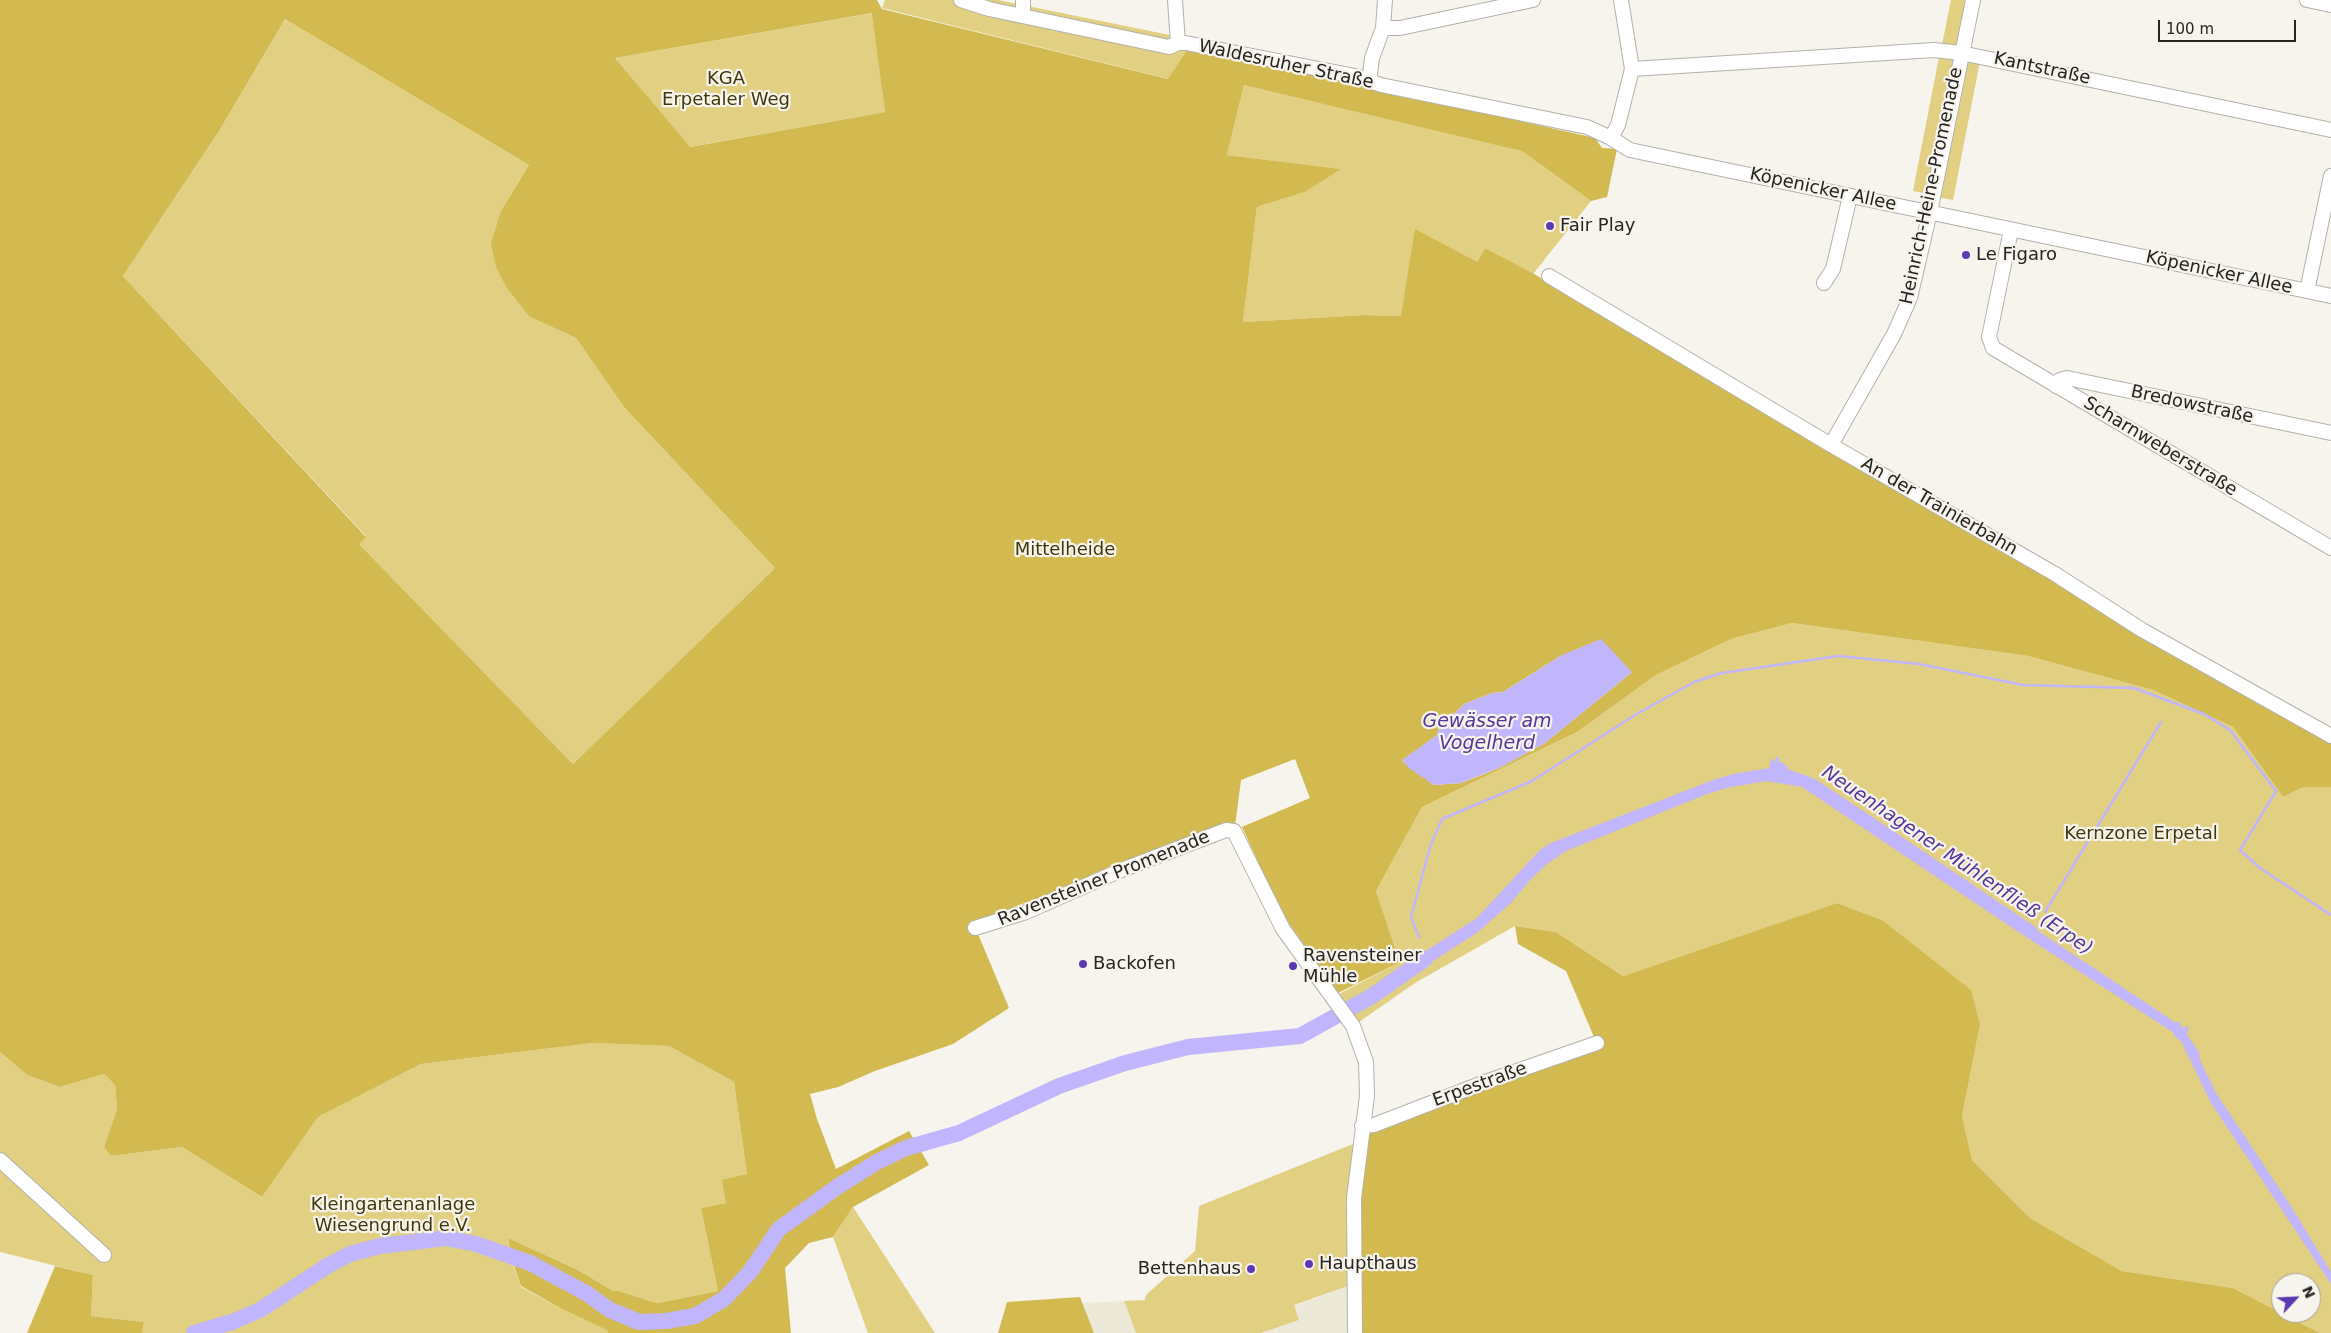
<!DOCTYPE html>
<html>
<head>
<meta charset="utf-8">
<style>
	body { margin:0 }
	#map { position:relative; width:2331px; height:1333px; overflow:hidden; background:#f6f4ec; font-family:"DejaVu Sans",sans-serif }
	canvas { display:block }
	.north { position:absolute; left:2271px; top:1273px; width:50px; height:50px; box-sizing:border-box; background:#f6f4ec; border:1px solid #a2a19b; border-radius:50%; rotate:65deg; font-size:14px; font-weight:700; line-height:20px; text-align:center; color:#252421 }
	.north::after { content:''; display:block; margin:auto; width:18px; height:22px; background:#5d39b1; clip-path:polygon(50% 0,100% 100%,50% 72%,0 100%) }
	.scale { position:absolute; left:2158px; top:20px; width:138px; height:22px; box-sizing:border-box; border:2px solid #252421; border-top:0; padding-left:6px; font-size:15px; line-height:18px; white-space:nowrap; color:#252421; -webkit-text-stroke:4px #f6f4ec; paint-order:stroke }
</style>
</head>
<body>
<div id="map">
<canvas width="2331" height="1333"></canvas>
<div class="north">N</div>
<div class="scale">100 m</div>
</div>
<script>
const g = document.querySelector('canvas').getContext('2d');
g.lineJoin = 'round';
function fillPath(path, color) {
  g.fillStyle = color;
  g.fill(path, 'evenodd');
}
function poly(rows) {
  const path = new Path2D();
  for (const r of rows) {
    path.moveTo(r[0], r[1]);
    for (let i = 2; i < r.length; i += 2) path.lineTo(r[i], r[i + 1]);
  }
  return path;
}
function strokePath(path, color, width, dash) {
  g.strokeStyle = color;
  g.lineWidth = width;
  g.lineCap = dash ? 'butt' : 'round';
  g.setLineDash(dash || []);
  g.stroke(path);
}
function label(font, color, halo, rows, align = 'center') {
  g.font = font + ' "DejaVu Sans",sans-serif';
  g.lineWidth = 4.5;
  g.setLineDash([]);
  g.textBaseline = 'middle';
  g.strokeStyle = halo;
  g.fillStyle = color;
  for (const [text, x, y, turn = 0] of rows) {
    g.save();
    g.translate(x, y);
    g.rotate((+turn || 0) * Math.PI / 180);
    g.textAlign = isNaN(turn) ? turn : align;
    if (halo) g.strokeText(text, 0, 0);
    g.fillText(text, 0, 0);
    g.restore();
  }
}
fillPath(poly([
	[1351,1285,1351,1333,1261,1333,1299,1320,1294,1306],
	[1124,1301,1136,1333,1094,1333,1082,1303]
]), '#ece9d9');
fillPath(poly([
	[885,0,998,0,1194,40,1169,79,882,8],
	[1951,0,1970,0,1959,44,1956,47,1942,45],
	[873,13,885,112,689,147,615,58],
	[285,19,529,165,501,211,530,317,576,338,624,407,775,568,573,764,359,544,366,536,123,276,219,131],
	[1939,57,1955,58,1929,194,1913,191],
	[1967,59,1980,61,1953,200,1938,197],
	[1244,85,1473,137,1522,151,1591,201,1533,274,1485,248,1477,262,1401,316,1364,315,1243,322,1257,207,1305,192,1340,169,1227,155],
	[1792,623,2028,656,2153,690,2233,727,2283,797,2304,787,2331,787,2331,1333,2320,1333,2282,1313,2311,1313,2311,1283,2281,1283,2281,1313,2233,1288,2122,1271,2030,1218,1972,1160,1962,1116,1980,1025,1882,920,1837,903,1623,976,1556,932,1515,926,1415,983,1359,1022,1339,994,1400,962,1376,891,1422,807,1577,732,1656,675,1731,639],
	[593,1043,669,1046,734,1082,747,1174,726,1203,701,1208,718,1291,658,1303,650,1301,619,1291,613,1291,578,1270,508,1238,510,1256,521,1287,562,1309,608,1330,608,1333,142,1333,144,1322,91,1316,93,1275,0,1252,0,1052,27,1075,60,1087,104,1074,115,1085,117,1109,104,1147,111,1156,182,1147,262,1197,318,1117,421,1064],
	[1353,1144,1351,1285,1294,1305,1299,1320,1261,1333,1136,1333,1124,1301,1145,1300,1146,1295,1195,1251,1199,1206],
	[853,1207,935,1333,868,1333,833,1237]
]), '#e1cf82');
fillPath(poly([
	[0,0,877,0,882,9,1168,79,1194,40,1249,60,1595,138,1602,148,1617,149,1607,197,1591,201,1522,151,1244,85,1227,155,1341,169,1305,192,1257,207,1243,322,1364,315,1401,316,1415,229,1477,262,1485,248,1534,274,1820,443,2331,740,2331,787,2304,787,2283,797,2233,727,2153,690,2028,656,1792,623,1731,639,1656,675,1577,732,1422,807,1376,891,1400,962,1338,993,1281,912,1242,827,1310,798,1295,759,1241,780,1235,826,973,922,1009,1008,953,1044,875,1071,838,1087,810,1094,817,1119,836,1169,909,1131,929,1165,853,1207,833,1237,809,1243,785,1268,791,1333,608,1333,607,1330,562,1309,521,1286,511,1257,508,1238,578,1270,613,1291,619,1291,650,1301,658,1303,718,1291,701,1208,726,1203,722,1180,747,1174,734,1082,669,1046,593,1043,421,1064,318,1117,262,1197,182,1147,111,1156,104,1147,117,1109,115,1085,104,1074,60,1087,27,1075,0,1052],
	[872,13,885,112,690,147,615,58],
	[285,19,529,165,501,211,491,243,496,267,507,288,530,317,576,338,624,407,775,568,573,764,359,544,366,537,123,276,219,131],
	[1562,655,1632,672,1545,743,1501,767,1482,775,1461,783,1434,785,1402,761,1437,735,1442,718,1455,713,1464,704,1492,693,1503,692],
	[1837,903,1882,920,1971,990,1980,1025,1962,1116,1972,1160,2030,1218,2122,1271,2233,1288,2320,1333,1362,1333,1361,1193,1369,1126,1597,1044,1566,971,1518,944,1515,926,1556,932,1623,976],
	[55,1266,93,1275,91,1316,144,1322,142,1333,27,1333],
	[1080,1297,1094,1333,998,1333,1007,1302]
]), '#d2ba50');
fillPath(poly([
	[1601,639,1632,672,1545,743,1501,767,1461,783,1434,785,1410,769,1402,760,1437,735,1442,718,1455,713,1464,704,1492,693,1503,692,1562,655],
	[1776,757,1779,757,1779,761,1786,765,1788,769,1815,779,1877,820,2037,928,2038,931,2176,1023,2179,1021,2182,1028,2189,1026,2187,1035,2199,1052,2200,1060,2216,1093,2289,1203,2331,1272,2331,1284,2211,1103,2181,1041,2174,1036,2174,1033,2014,929,1802,787,1767,781,1731,787,1707,794,1566,851,1547,864,1530,880,1511,903,1478,932,1410,976,1406,969,1412,960,1477,918,1540,850,1551,843,1713,780,1733,774,1769,768,1772,758,1775,762]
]), '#c1b5fe');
strokePath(poly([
	[2045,912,2161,722],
	[1419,937,1411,917,1431,844,1442,819,1532,781,1635,715,1694,682,1722,673,1838,656,1919,664,2023,685,2134,688,2204,714,2230,730,2276,791,2240,850,2260,868,2331,915]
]), '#c1b5fe', 2.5);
strokePath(poly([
	[194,1333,232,1322,260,1310,327,1266,350,1254,380,1246,446,1238,476,1244,530,1263,586,1293,610,1310,639,1322,666,1321,695,1316,724,1299,750,1272,779,1229,837,1187,877,1162,906,1148,959,1133,1059,1086,1125,1063,1188,1047,1300,1036,1372,996,1425,959]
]), '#c1b5fe', 16);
const minor = poly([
	[961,0,989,9,1169,47,1178,43,1186,43,1355,76,1381,85,1587,127,1611,138,1630,150,2331,296],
	[1175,0,1178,43],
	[2307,0,2331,5],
	[1023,16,1023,0],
	[1383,28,1400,28,1533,0],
	[1632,69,1934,50,1961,53,2331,130],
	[1369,82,1372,58,1383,28,1385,0],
	[1611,138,1618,125,1632,69,1621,0],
	[2011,230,1989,337,1993,348,2331,548],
	[1549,276,1831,445,2055,574,2142,630,2331,736],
	[1824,283,1833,269,1850,196],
	[2307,291,2331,176],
	[2056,386,2060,380,2067,378,2331,433],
	[1831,445,1894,334,1910,298,1930,212,1973,0],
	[975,928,1026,912,1119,871,1226,830,1234,831,1283,929,1353,1026,1366,1062,1367,1096,1354,1198,1355,1333],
	[1362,1126,1374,1125,1488,1081,1597,1043],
	[0,1160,104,1255]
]);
strokePath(minor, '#b3b2aa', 16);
strokePath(minor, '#fff', 14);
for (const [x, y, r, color] of [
	[1550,226,5,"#5d39b1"],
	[1966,255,5,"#5d39b1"],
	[1083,964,5,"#5d39b1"],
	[1293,966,5,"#5d39b1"],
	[1309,1264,5,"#5d39b1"],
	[1251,1269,5,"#5d39b1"]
]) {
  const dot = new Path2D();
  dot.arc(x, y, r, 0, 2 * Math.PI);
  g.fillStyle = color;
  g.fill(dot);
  strokePath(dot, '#f6f4ec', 2);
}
label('18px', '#252421', '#f6f4ec', [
	["Waldesruher Straße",1286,65,12],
	["Kantstraße",2042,69,12],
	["Heinrich-Heine-Promenade",1932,186,-78],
	["Köpenicker Allee",1823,190,12],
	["Köpenicker Allee",2219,273,12],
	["Bredowstraße",2192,405,12],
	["Scharnweberstraße",2160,447,31],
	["An der Trainierbahn",1939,507,30],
	["Ravensteiner Promenade",1104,879,-22],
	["Erpestraße",1480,1085,-20]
]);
label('18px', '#403708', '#f6f4ec', [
	["KGA",726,79],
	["Erpetaler Weg",726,100],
	["Mittelheide",1065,550],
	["Kernzone Erpetal",2141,834],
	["Kleingartenanlage",393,1205],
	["Wiesengrund e.V.",393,1226]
]);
label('18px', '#252421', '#f6f4ec', [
	["Fair Play",1560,226],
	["Le Figaro",1976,255],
	["Ravensteiner",1303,956],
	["Mühle",1303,977],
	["Backofen",1093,964],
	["Haupthaus",1319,1264],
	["Bettenhaus",1241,1269,"right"]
], 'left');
label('italic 19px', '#54369d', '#f6f4ec', [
	["Gewässer am",1487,722],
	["Vogelherd",1487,744],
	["Neuenhagener Mühlenfließ (Erpe)",1957,861,34]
]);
</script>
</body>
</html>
